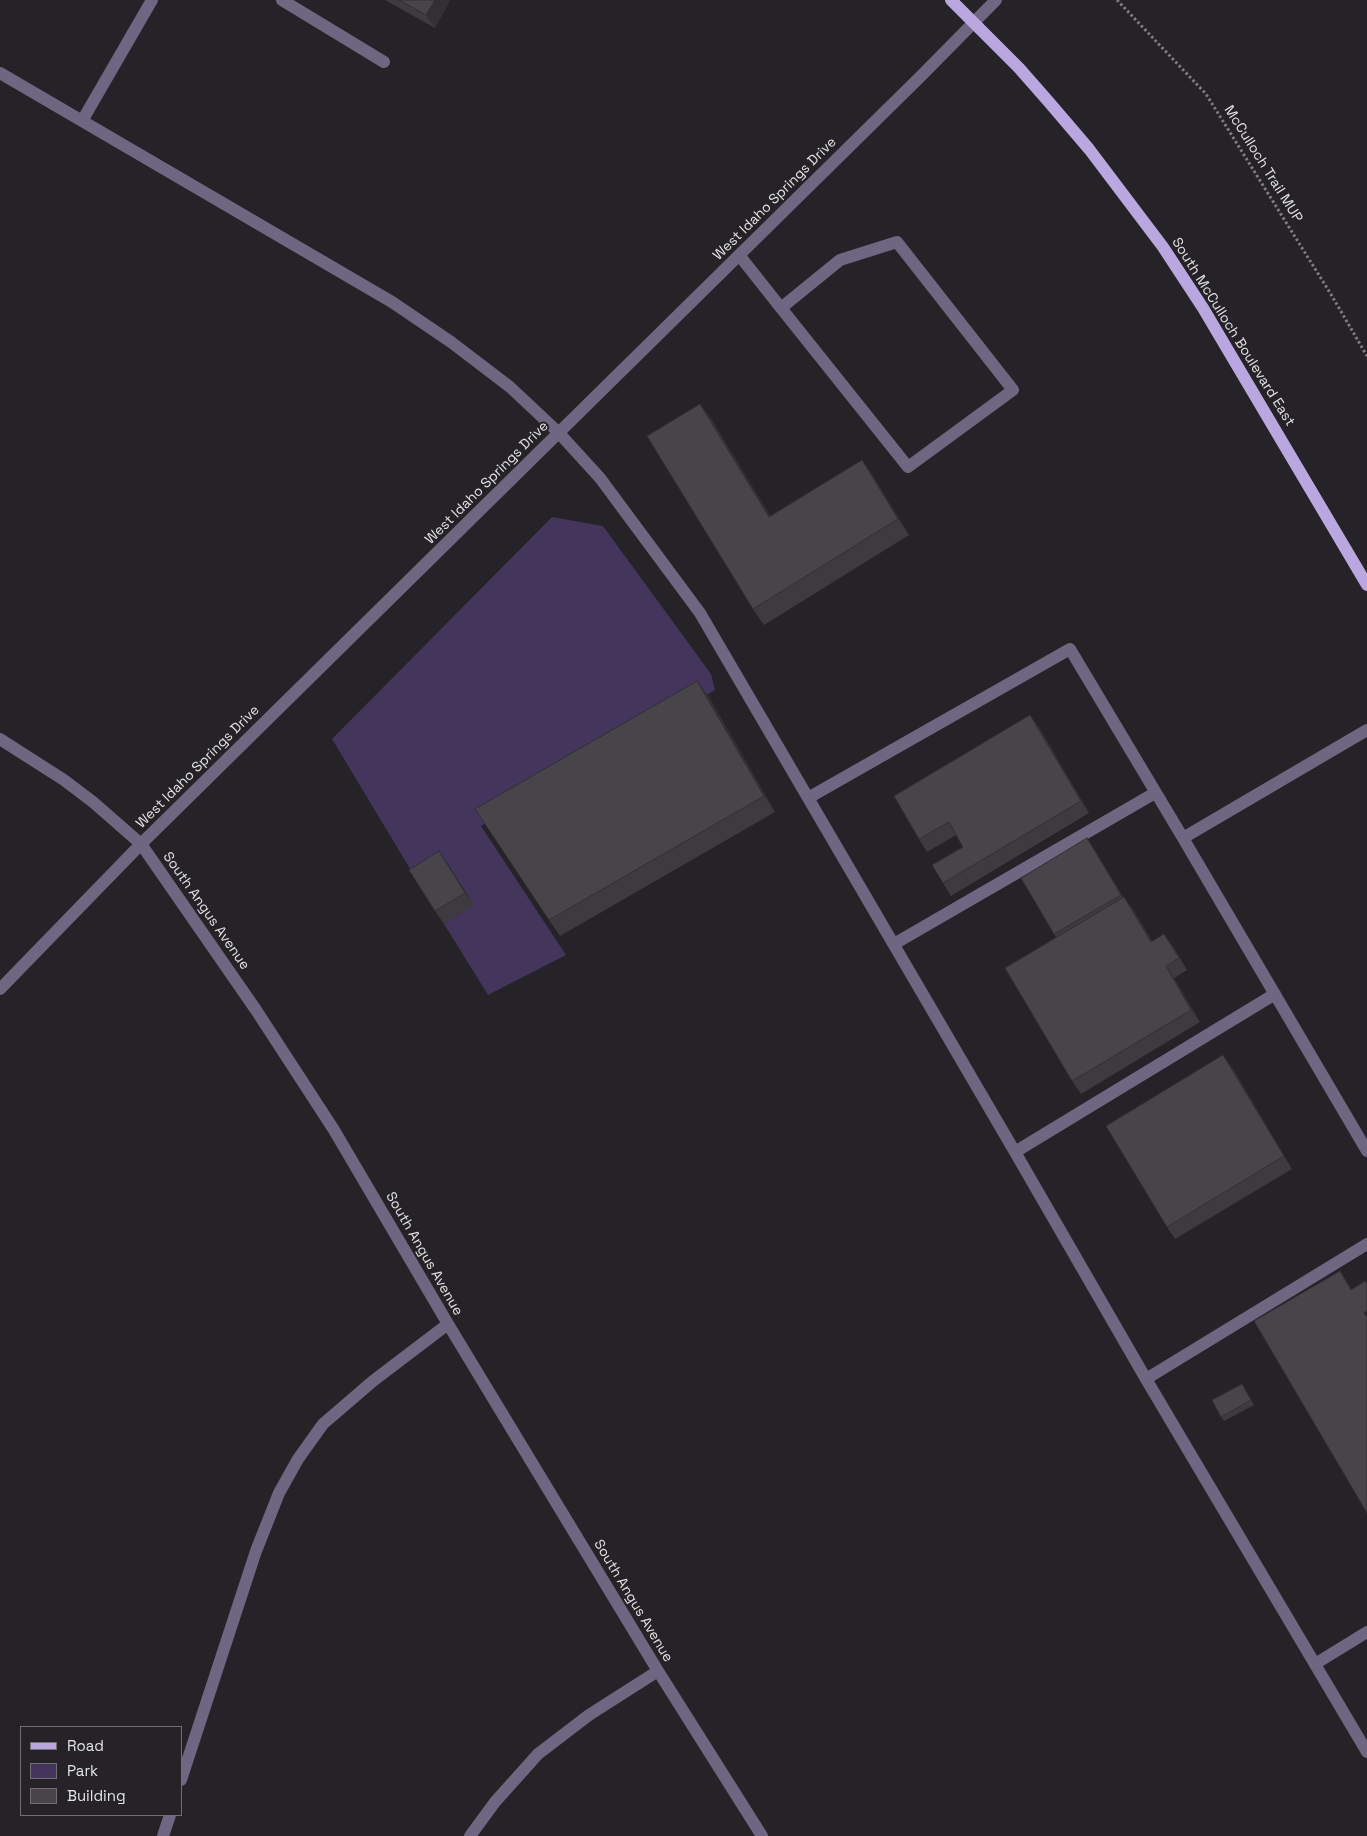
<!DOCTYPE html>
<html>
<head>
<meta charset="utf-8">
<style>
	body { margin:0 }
	#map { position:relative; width:1367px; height:1836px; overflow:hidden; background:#252328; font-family:"Space Grotesk",sans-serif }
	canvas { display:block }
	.legend { position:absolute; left:20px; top:1726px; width:162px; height:90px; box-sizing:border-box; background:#252328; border:1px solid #716f74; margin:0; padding:6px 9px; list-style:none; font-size:15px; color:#e3e2e5 }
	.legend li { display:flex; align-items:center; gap:10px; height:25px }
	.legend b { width:25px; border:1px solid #716f74 }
</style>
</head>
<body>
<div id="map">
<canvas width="1367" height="1836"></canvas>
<ul class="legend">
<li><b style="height:6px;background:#baa7df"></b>Road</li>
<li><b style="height:14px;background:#43355b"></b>Park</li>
<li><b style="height:14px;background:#47454a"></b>Building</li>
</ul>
</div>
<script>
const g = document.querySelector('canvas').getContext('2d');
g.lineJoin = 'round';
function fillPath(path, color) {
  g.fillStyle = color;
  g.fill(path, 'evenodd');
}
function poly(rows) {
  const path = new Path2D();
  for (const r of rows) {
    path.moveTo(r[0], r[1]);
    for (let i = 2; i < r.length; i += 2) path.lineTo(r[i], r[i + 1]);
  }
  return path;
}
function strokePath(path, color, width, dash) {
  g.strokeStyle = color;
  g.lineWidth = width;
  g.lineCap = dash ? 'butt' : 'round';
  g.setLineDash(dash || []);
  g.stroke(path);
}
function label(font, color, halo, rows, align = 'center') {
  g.font = font + ' "Space Grotesk",sans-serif';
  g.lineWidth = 4;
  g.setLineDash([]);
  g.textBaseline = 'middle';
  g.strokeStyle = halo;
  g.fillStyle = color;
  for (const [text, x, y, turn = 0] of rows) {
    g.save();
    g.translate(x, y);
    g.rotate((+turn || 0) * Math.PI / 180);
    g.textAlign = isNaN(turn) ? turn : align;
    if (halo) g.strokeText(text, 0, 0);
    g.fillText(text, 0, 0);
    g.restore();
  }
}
fillPath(poly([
	[552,517,603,526,711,674,715,690,481,826,566,955,488,995,444,924,473,905,418,882,332,739]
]), '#43355b');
strokePath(poly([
	[1117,0,1206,94,1332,296,1367,356]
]), '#7f7d81', 3, [2.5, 2.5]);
strokePath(poly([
	[282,0,384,62],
	[0,73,392,302,451,342,510,387,559,433,600,478,700,613,1015,1152,1146,1379,1367,1752],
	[82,121,152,0],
	[739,255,781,308,908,467,1013,390,897,242,840,260,781,308],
	[1367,730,1183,838,1367,1151],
	[0,739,64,780,93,802,141,844,256,1010,334,1130,448,1324,658,1671,762,1836],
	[808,798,1070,649,1183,838],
	[894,944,1155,793],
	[0,989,141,844,921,76,996,0],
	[1015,1152,1275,994],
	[1146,1379,1367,1244],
	[1315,1664,1367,1632],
	[181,1780,256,1551,279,1493,298,1459,323,1424,373,1381,448,1324],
	[163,1836,170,1815],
	[470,1836,495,1802,538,1754,589,1715,658,1671]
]), '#6f6681', 12);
strokePath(poly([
	[951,0,1019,68,1048,101,1089,149,1163,247,1203,308,1367,585]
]), '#baa7df', 12);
fillPath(poly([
	[385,0,450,0,435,28],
	[700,404,712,420,770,516,862,460,873,476,909,535,764,625,753,609],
	[697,681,709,697,775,812,560,936,549,920],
	[1039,727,1089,813,951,896,943,883,963,847,956,835,927,852,919,839],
	[1095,850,1123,897,1133,909,1152,941,1173,946,1187,970,1174,978,1200,1022,1081,1094,1072,1081,1056,937,1054,934],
	[448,864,474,905,444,924,435,911],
	[1232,1067,1292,1169,1175,1239,1167,1227],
	[1242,1384,1254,1405,1224,1421,1221,1417]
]), '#3d3b40');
fillPath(poly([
	[435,0,450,0,435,28,426,15],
	[700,404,712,420,781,533,769,517],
	[862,460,873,476,909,535,898,519],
	[697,681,709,697,775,812,764,796],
	[1030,715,1039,727,1089,813,1081,801],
	[1087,838,1095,850,1129,907,1121,895],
	[439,851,448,864,474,905,465,893],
	[1124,897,1133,909,1159,954,1151,942],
	[1164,934,1173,946,1187,970,1179,958],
	[1166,966,1174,978,1200,1022,1191,1010],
	[1223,1055,1232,1067,1292,1169,1284,1156],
	[1340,1271,1348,1283,1360,1302,1351,1290]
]), '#323034');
const building = poly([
	[399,0,435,0,426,15,399,0],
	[700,404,769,517,862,460,898,519,753,609,647,436,700,404],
	[697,681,764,796,549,920,475,809,697,681],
	[1030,715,1081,801,943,883,932,865,963,847,949,822,919,839,894,796,1030,715],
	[1087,838,1121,895,1054,934,1021,878,1087,838],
	[439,851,465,893,435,911,409,870,439,851],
	[1124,897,1151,942,1164,934,1179,958,1166,966,1191,1010,1072,1081,1005,968,1124,897],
	[1223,1055,1284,1156,1167,1227,1106,1126,1223,1055],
	[1340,1271,1351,1290,1365,1281,1367,1284,1367,1311,1364,1313,1367,1317,1367,1513,1254,1321,1340,1271],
	[1242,1384,1251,1400,1221,1417,1212,1400,1242,1384]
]);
fillPath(building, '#47454a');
strokePath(building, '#323034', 1);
label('14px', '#e3e2e5', '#252328', [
	["McCulloch Trail MUP",1263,164,58],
	["West Idaho Springs Drive",775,199,-45],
	["South McCulloch Boulevard East",1233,332,58],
	["West Idaho Springs Drive",487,483,-45],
	["West Idaho Springs Drive",198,767,-45],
	["South Angus Avenue",206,911,55],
	["South Angus Avenue",424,1254,60],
	["South Angus Avenue",633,1601,59]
]);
</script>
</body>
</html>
